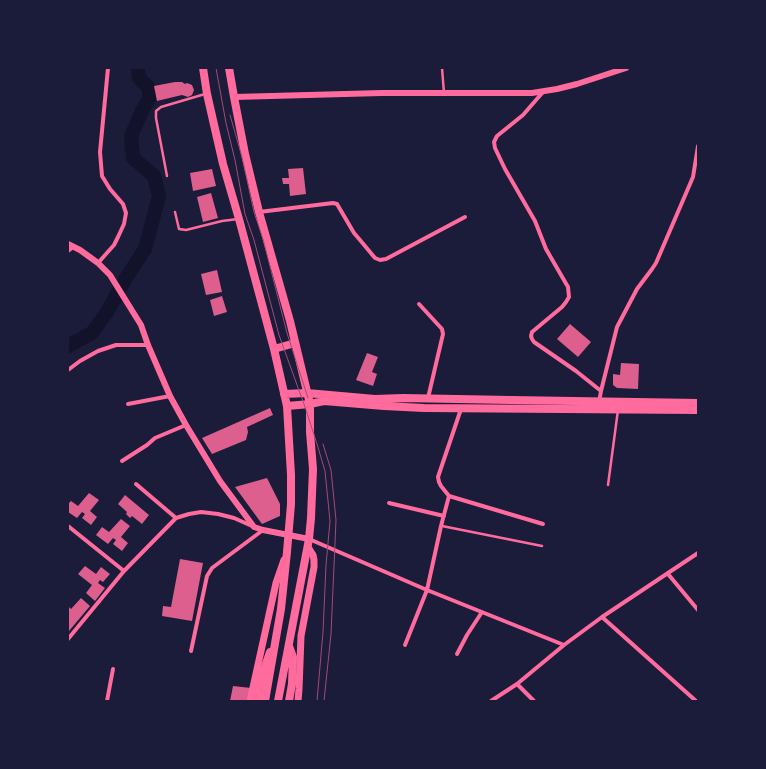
<!DOCTYPE html>
<html>
<head>
<meta charset="utf-8">
<style>
	body { margin:0 }
	#map { position:relative; width:766px; height:769px; overflow:hidden; background:#1b1b3a; font-family:Inter,sans-serif }
	canvas { display:block }
	.frame { position:absolute; inset:0; border:69px solid #1b1b3a; pointer-events:none }
</style>
</head>
<body>
<div id="map">
<canvas width="766" height="769"></canvas>
<div class="frame"></div>
</div>
<script>
const g = document.querySelector('canvas').getContext('2d');
g.lineJoin = 'round';
function poly(rows) {
  const path = new Path2D();
  for (const r of rows) {
    path.moveTo(r[0], r[1]);
    for (let i = 2; i < r.length; i += 2) path.lineTo(r[i], r[i + 1]);
  }
  return path;
}
function strokePath(path, color, width, dash) {
  g.strokeStyle = color;
  g.lineWidth = width;
  g.lineCap = dash ? 'butt' : 'round';
  g.setLineDash(dash || []);
  g.stroke(path);
}
function fillPath(path, color) {
  g.fillStyle = color;
  g.fill(path, 'evenodd');
}
strokePath(poly([
	[68,346,92,333,107,312,126,278,145,249,159,196,154,176,133,158,131,136,142,111,149,99,149,88,139,78,138,68]
]), '#12122b', 14);
fillPath(poly([
	[175,82,182,82,185,84,187,83,192,85,194,90,192,95,188,97,182,95,157,101,154,86],
	[303,168,306,194,290,196,289,184,283,184,282,178,289,178,288,169],
	[212,169,216,186,193,191,190,173],
	[211,193,218,218,203,222,197,197],
	[217,270,222,292,206,295,201,274],
	[222,296,227,312,214,316,210,300],
	[570,324,591,342,578,357,557,339],
	[367,353,378,357,372,372,377,374,373,386,356,380],
	[621,363,639,364,638,389,617,388,613,385,613,374,620,375],
	[270,408,273,415,247,427,248,432,246,440,212,454,202,438],
	[267,478,280,504,280,516,262,524,235,487],
	[89,493,99,500,90,511,97,517,91,525,82,518,85,514,82,512,77,518,68,512,68,504,71,501,78,506],
	[125,495,149,515,142,524,132,516,130,518,126,514,127,512,118,504],
	[121,519,130,526,121,537,128,543,122,551,113,544,116,540,113,538,108,544,96,535,102,527,109,532],
	[180,559,203,563,192,621,162,616,163,606,171,607],
	[85,566,96,574,101,567,110,574,103,582,100,580,98,583,105,588,95,601,86,593,92,585,78,574],
	[81,598,90,606,69,631,68,630,68,606,71,609],
	[233,686,251,688,248,701,230,701]
]), '#dd5f8e');
strokePath(poly([
	[442,68,444,93],
	[167,176,156,118,156,111,161,107,205,94],
	[175,212,179,229,186,230,222,221,238,219],
	[608,485,618,410],
	[442,526,542,546]
]), '#ff6b9d', 2.5);
strokePath(poly([
	[543,92,523,115,497,136,494,142,495,148,505,169,535,221,546,249,568,287,569,297,566,302,562,307,532,332,531,336,532,339,534,342,576,371,601,391],
	[259,212,333,203,337,204,354,233,360,240,375,258,380,260,386,259,465,217],
	[68,251,73,247],
	[98,263,114,245,118,237,124,224,126,213,123,204,110,189,102,176,100,152,108,68],
	[419,304,442,329,443,334,428,398],
	[68,370,80,361,98,351,116,345,148,345],
	[599,402,601,391,617,327,637,289,652,269,656,263,693,177,698,146],
	[128,404,170,396],
	[122,461,147,445,155,438,186,425],
	[136,484,176,518],
	[449,496,543,524],
	[389,503,444,516],
	[68,526,124,571],
	[309,539,427,590,564,645],
	[668,574,698,610],
	[602,617,696,701],
	[68,639,124,571,176,518,189,514,201,512,218,514,234,518,252,526],
	[405,645,427,590,441,526,449,496,441,486,439,482,438,477,461,409],
	[191,651,207,576,212,568,263,530],
	[457,654,467,635,482,612],
	[517,684,534,701],
	[107,701,113,669],
	[491,701,517,684,564,645,602,617,698,553]
]), '#ff6b9d', 4);
strokePath(poly([
	[234,97,382,93,532,93,557,89,577,84,626,68],
	[68,244,80,250,98,263,110,275,141,325,148,345,170,396,186,425,220,481,254,527,263,530,309,539]
]), '#ff6b9d', 6);
strokePath(poly([
	[250,701,276,583,284,560],
	[298,701,299,689,301,636,314,567,314,560,313,555,308,547]
]), '#ff6b9d', 7);
strokePath(poly([
	[203,68,207,94,223,164,239,219,274,349,287,406,291,475,291,504,287,552,281,609,265,701],
	[229,68,234,97,245,154,259,212,290,321,310,404,310,432,313,469,311,518,309,539,278,701],
	[274,349,295,343],
	[284,394,307,393,375,399,403,398,511,400,698,403],
	[287,406,310,404,324,401,384,406,424,408,698,410],
	[257,701,263,672,270,652],
	[289,701,292,684,293,657,289,646]
]), '#ff6b9d', 8);
strokePath(poly([
	[216,68,226,123,235,160,245,214,254,240,279,335,305,407,317,444,325,471,330,521,326,565,323,632,317,701],
	[230,115,242,157,254,212,263,239,287,333,308,398],
	[323,444,331,470,336,520,331,634,324,701]
]), '#a44b75', 1);
</script>
</body>
</html>
